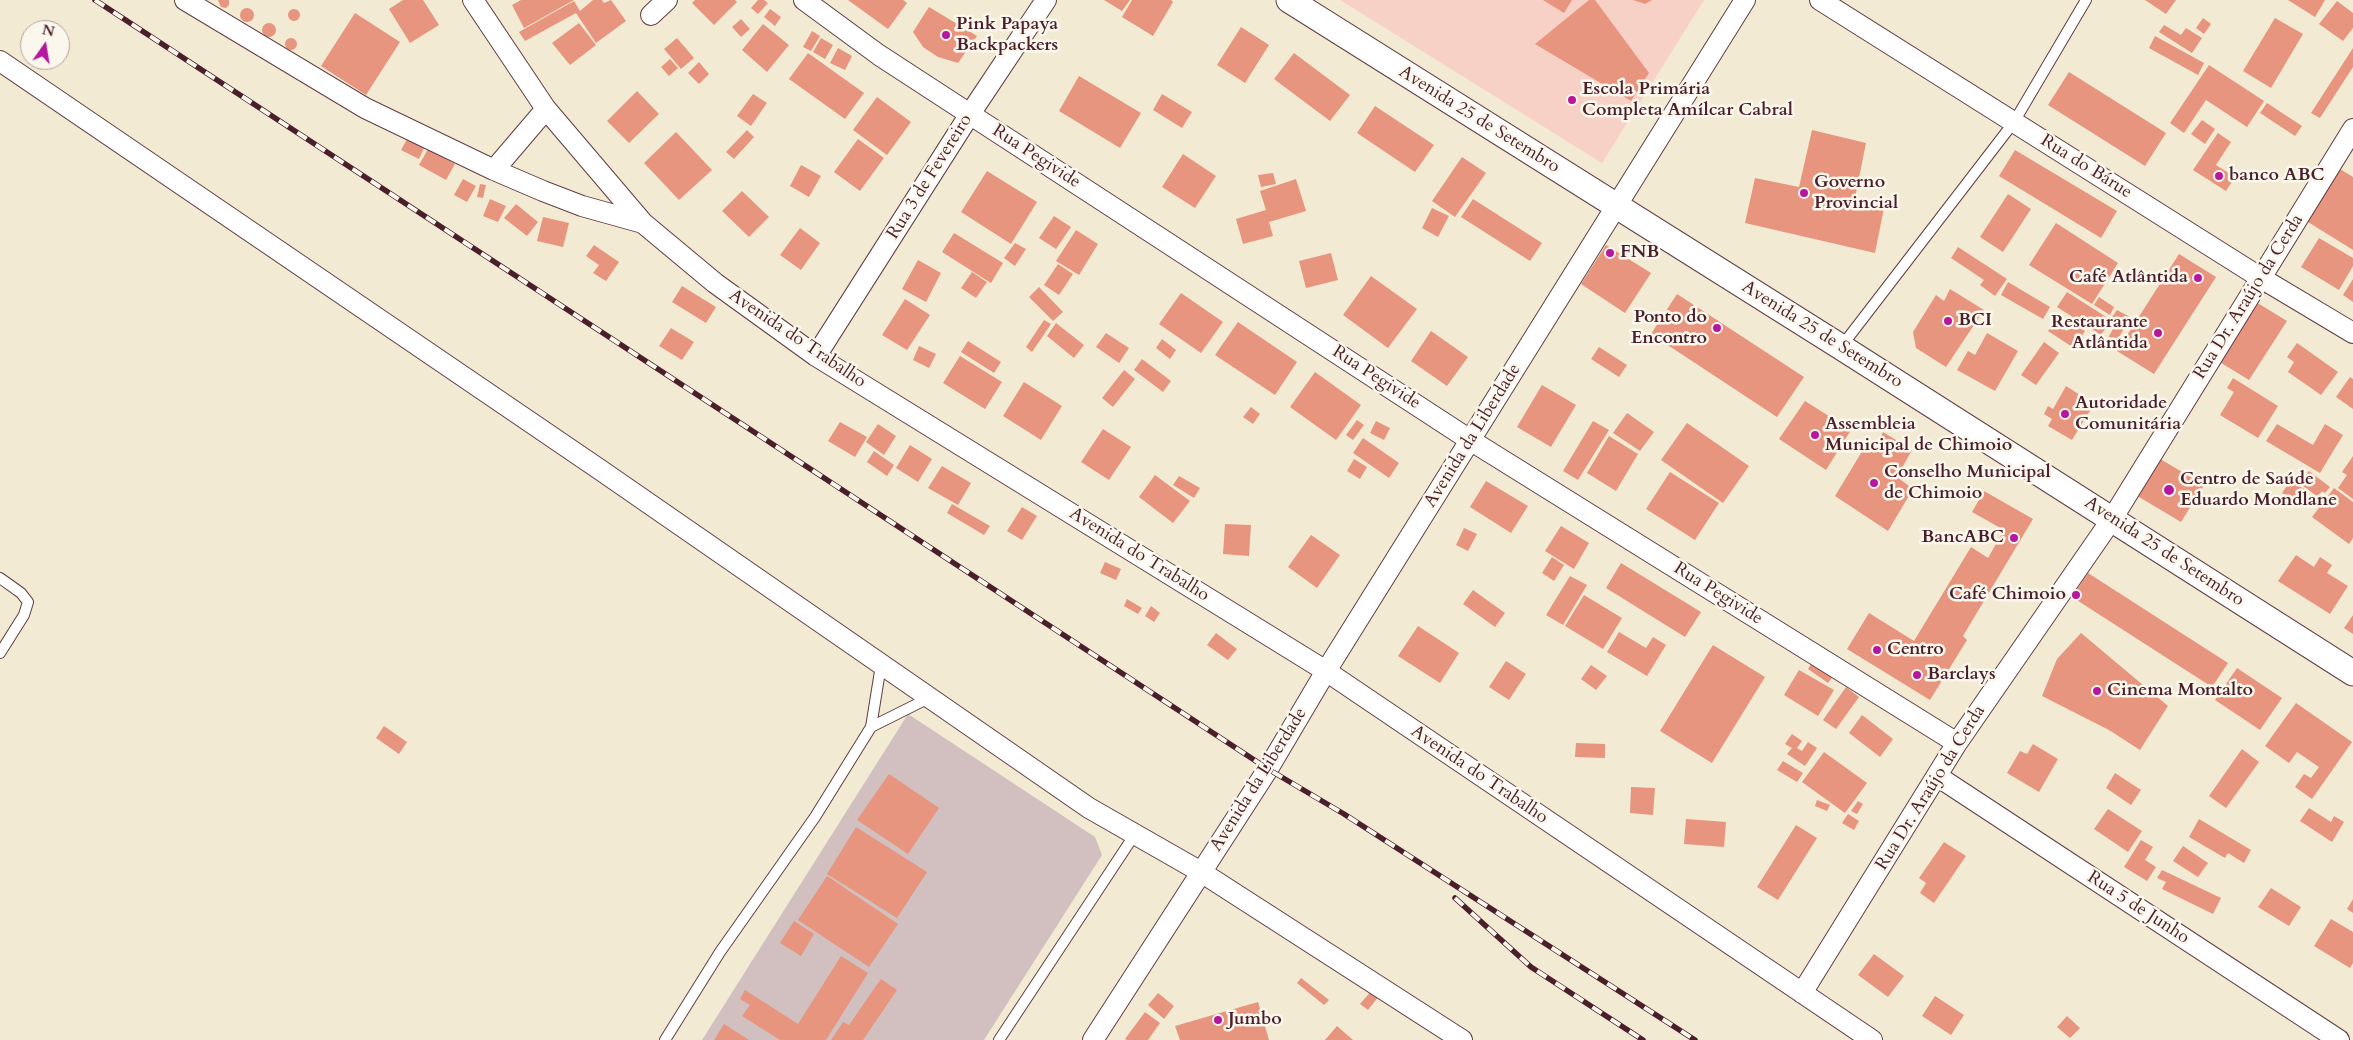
<!DOCTYPE html>
<html>
<head>
<meta charset="utf-8">
<style>
	body { margin:0 }
	#map { position:relative; width:2353px; height:1040px; overflow:hidden; background:#f2ead2; font-family:Cardo,serif }
	canvas { display:block }
	.north { position:absolute; left:20px; top:20px; width:50px; height:50px; box-sizing:border-box; background:#fbf7ec; border:1px solid #b4a19f; border-radius:50%; rotate:13deg; font-size:14px; font-weight:700; line-height:20px; text-align:center; color:#4a1f2b }
	.north::after { content:''; display:block; margin:auto; width:18px; height:22px; background:#b5179e; clip-path:polygon(50% 0,100% 100%,50% 72%,0 100%) }
</style>
</head>
<body>
<div id="map">
<canvas width="2353" height="1040"></canvas>
<div class="north">N</div>
</div>
<script>
const g = document.querySelector('canvas').getContext('2d');
g.lineJoin = 'round';
function fillPath(path, color) {
  g.fillStyle = color;
  g.fill(path, 'evenodd');
}
function poly(rows) {
  const path = new Path2D();
  for (const r of rows) {
    if (r.length === 3) {
      path.moveTo(r[0] + r[2], r[1]);
      path.arc(r[0], r[1], r[2], 0, 2 * Math.PI);
      continue;
    }
    path.moveTo(r[0], r[1]);
    for (let i = 2; i < r.length; i += 2) path.lineTo(r[i], r[i + 1]);
  }
  return path;
}
function strokePath(path, color, width, dash) {
  g.strokeStyle = color;
  g.lineWidth = width;
  g.lineCap = dash ? 'butt' : 'round';
  g.setLineDash(dash || []);
  g.stroke(path);
}
function label(font, color, halo, rows, align = 'center') {
  g.font = font + ' Cardo,serif';
  g.lineWidth = 5;
  g.setLineDash([]);
  g.textBaseline = 'middle';
  g.strokeStyle = halo;
  g.fillStyle = color;
  for (const [text, x, y, turn = 0] of rows) {
    g.save();
    g.translate(x, y);
    g.rotate((+turn || 0) * Math.PI / 180);
    g.textAlign = isNaN(turn) ? turn : align;
    if (halo) g.strokeText(text, 0, 0);
    g.fillText(text, 0, 0);
    g.restore();
  }
}
fillPath(poly([
	[1340,0,1704,0,1602,163]
]), '#f7d1c6');
fillPath(poly([
	[908,714,1095,837,1102,855,984,1040,702,1040]
]), '#d2bfbf');
fillPath(poly([
	[218,0,229,0,229,5,226,8,221,7],
	[403,0,423,0,439,25,410,43,389,9],
	[521,0,574,0,524,28,512,5],
	[593,0,602,0,604,3,611,0,626,21,596,43,576,13,525,41,519,32,574,1,580,11],
	[695,0,735,0,737,2,714,25,692,3],
	[758,0,764,0,768,3,758,14,751,8],
	[848,0,903,0,907,3,888,29],
	[1104,0,1130,0,1122,11],
	[1132,0,1171,0,1173,2,1153,36,1122,17],
	[1543,0,1572,0,1564,13],
	[1589,0,1595,0,1649,73,1631,101,1535,44],
	[1633,0,1652,0,1645,4],
	[2145,0,2176,0,2166,14],
	[2288,0,2325,0,2315,17],
	[2337,1,2353,13,2353,28,2343,41,2319,24],
	[929,7,977,36,958,63,938,57,923,47,913,32],
	[247,15,7],
	[770,9,781,17,775,26,764,17],
	[294,15,6],
	[355,13,400,42,366,95,321,66],
	[2203,18,2211,24,2204,34,2196,28],
	[2275,18,2303,34,2271,88,2243,71],
	[741,19,750,29,741,37,732,27],
	[269,30,7],
	[579,23,596,45,570,65,552,43],
	[763,24,789,45,767,72,742,50],
	[2164,25,2181,35,2186,28,2202,38,2192,53,2159,32],
	[1241,27,1269,45,1245,83,1217,65],
	[812,31,820,36,811,51,803,47],
	[2155,36,2204,63,2198,75,2149,48],
	[291,44,6],
	[677,38,694,58,681,69,664,49],
	[821,38,833,45,825,59,813,52],
	[838,48,852,56,845,70,830,63],
	[2353,48,2353,67,2320,118,2311,113],
	[808,53,864,93,845,119,789,79],
	[1294,53,1350,95,1330,121,1274,79],
	[670,59,678,68,669,76,661,67],
	[699,62,709,74,699,84,688,73],
	[2209,65,2264,101,2247,127,2206,100,2184,133,2170,123],
	[2069,72,2166,133,2145,166,2048,105],
	[1079,76,1141,113,1120,148,1059,111],
	[637,91,659,114,629,143,607,121],
	[753,94,767,103,751,126,737,116],
	[1162,94,1192,112,1182,128,1153,110],
	[877,97,911,122,887,155,853,130],
	[2267,103,2302,126,2295,136,2260,113],
	[1375,106,1434,145,1415,172,1357,133],
	[2202,120,2215,129,2205,144,2191,134],
	[747,130,754,137,734,159,726,152],
	[1812,130,1866,143,1855,198,1885,203,1875,253,1745,223,1755,178,1799,187],
	[676,132,712,170,679,200,644,163],
	[2218,133,2231,142,2216,165,2235,177,2226,191,2193,170],
	[407,139,424,148,419,159,401,150],
	[858,139,884,158,860,191,834,172],
	[428,149,455,164,446,180,419,165],
	[2015,150,2117,211,2101,238,1999,176],
	[1183,154,1216,176,1195,208,1162,187],
	[1462,157,1486,173,1455,217,1432,201],
	[801,165,821,176,809,197,790,186],
	[2340,169,2353,177,2353,250,2308,222],
	[987,171,1037,202,1011,244,961,212],
	[1273,173,1276,184,1261,187,1258,175],
	[463,179,476,186,467,202,454,195],
	[1296,179,1306,211,1269,222,1273,236,1243,244,1236,219,1266,210,1260,191],
	[480,184,486,185,483,198,477,197],
	[742,191,769,217,749,237,722,211],
	[2008,194,2031,209,2003,252,1980,237],
	[490,199,506,206,498,222,483,216],
	[1473,199,1542,243,1530,261,1461,217],
	[516,204,538,222,527,236,504,218],
	[1432,208,1449,216,1438,237,1422,228],
	[1054,216,1071,227,1056,249,1039,238],
	[543,217,569,223,563,247,537,241],
	[2056,223,2118,263,2092,304,2029,265],
	[800,228,820,243,801,270,780,255],
	[1076,230,1098,244,1079,275,1056,261],
	[954,233,1003,263,991,283,942,252],
	[2319,238,2353,258,2353,266,2339,290,2301,267],
	[1015,243,1026,249,1015,266,1004,258],
	[594,245,619,262,606,281,593,273,599,265,586,256],
	[1606,245,1651,273,1625,313,1581,284],
	[1958,247,2007,279,1995,296,1980,285,1984,280,1951,258],
	[1331,253,1338,280,1306,288,1299,261],
	[2179,254,2216,277,2154,374,2117,351],
	[918,260,941,273,926,302,902,289],
	[1058,264,1073,274,1059,295,1044,285],
	[972,272,987,282,976,298,961,288],
	[1371,276,1417,309,1388,348,1343,315],
	[2353,279,2353,302,2343,295],
	[2008,282,2050,307,2043,319,2001,295],
	[682,286,716,307,706,323,672,302],
	[1039,287,1063,312,1053,321,1029,297],
	[1950,289,1984,310,1946,367,1916,348,1913,332,1936,295,1944,301],
	[2067,292,2111,320,2101,335,2057,307],
	[1181,293,1223,322,1201,353,1159,324],
	[1677,294,1804,377,1777,417,1651,334],
	[2099,297,2114,307,2110,315,2094,305],
	[905,299,930,315,907,350,882,335],
	[2256,302,2287,321,2249,380,2218,361],
	[2117,310,2130,317,2116,343,2108,338,2118,320,2112,317],
	[1044,320,1051,324,1032,352,1026,347],
	[1238,322,1297,362,1275,395,1215,355],
	[1056,323,1084,345,1074,358,1047,336],
	[2054,323,2067,331,2072,323,2085,331,2074,348,2048,331],
	[671,328,694,342,682,360,659,346],
	[1431,331,1468,357,1447,386,1411,361],
	[1106,333,1129,348,1119,363,1096,347],
	[1987,333,2018,351,1995,391,1957,370,1968,351,1975,355],
	[1162,339,1176,350,1170,359,1156,348],
	[968,341,1001,362,994,373,961,352],
	[2044,342,2059,353,2036,385,2021,375],
	[2297,343,2338,372,2321,395,2288,372,2294,362,2287,357],
	[919,346,936,354,929,368,913,360],
	[1599,347,1627,365,1619,377,1591,359],
	[960,356,1002,382,985,409,943,383],
	[1142,359,1171,381,1163,392,1134,370],
	[1124,370,1135,379,1113,407,1102,398],
	[1315,372,1361,405,1336,440,1290,407],
	[2350,377,2353,379,2353,409,2336,397],
	[2233,378,2278,406,2258,438,2220,415,2234,392,2227,388],
	[1024,382,1062,406,1041,440,1003,416],
	[1542,385,1576,405,1551,447,1517,427],
	[2066,386,2094,404,2072,440,2048,426,2052,419,2044,414,2048,406,2053,409],
	[1805,401,1851,430,1826,470,1779,439],
	[1251,407,1260,414,1253,424,1243,417],
	[1627,413,1654,432,1640,451,1613,433],
	[1357,420,1364,425,1353,440,1346,435],
	[1376,421,1390,428,1384,440,1370,433],
	[1593,421,1609,430,1578,480,1563,471],
	[840,422,867,437,855,457,828,441],
	[1687,423,1749,466,1723,503,1661,460],
	[878,424,896,436,884,455,866,442],
	[2277,424,2313,445,2325,424,2343,435,2320,473,2266,441],
	[1103,429,1131,447,1109,480,1081,462],
	[1883,432,1912,450,1897,477,1913,489,1888,531,1835,496,1869,440,1877,444],
	[1609,436,1638,454,1616,491,1587,473],
	[1363,438,1399,463,1389,478,1353,453],
	[910,445,932,459,918,482,896,468],
	[874,451,894,465,887,476,867,462],
	[2353,456,2353,499,2338,488,2347,475,2342,472],
	[2157,457,2204,485,2181,522,2134,494],
	[1354,459,1367,467,1360,479,1347,471],
	[942,466,971,483,958,505,928,488],
	[2309,471,2330,487,2325,493,2322,491,2318,497,2299,483],
	[1670,472,1719,503,1695,540,1646,509],
	[1155,475,1190,501,1173,523,1139,497],
	[1179,476,1200,488,1194,498,1173,485],
	[2291,480,2308,492,2299,505,2282,493],
	[1486,481,1528,506,1511,533,1470,507],
	[2334,488,2353,502,2353,538,2349,544,2312,517],
	[1984,491,2033,519,1963,636,1967,640,1930,700,1847,649,1869,613,1914,641,1971,547,1988,558,2004,530,1972,512],
	[952,504,990,526,984,535,947,513],
	[1022,507,1037,516,1022,540,1007,531],
	[1225,524,1251,525,1249,556,1223,554],
	[1561,526,1589,543,1574,569,1545,551],
	[1464,528,1477,534,1468,551,1456,545],
	[1311,535,1340,555,1317,588,1288,567],
	[2296,555,2314,567,2320,557,2332,565,2327,573,2348,586,2330,614,2278,581],
	[1552,557,1564,565,1554,581,1542,573],
	[1105,562,1121,569,1116,580,1100,573],
	[1621,563,1701,612,1685,637,1606,588],
	[2088,573,2228,663,2212,687,2072,597],
	[1570,576,1587,585,1563,625,1546,615],
	[1473,590,1505,613,1495,627,1463,604],
	[1584,595,1622,618,1603,649,1565,626],
	[1127,599,1142,608,1138,614,1124,606],
	[1151,606,1160,613,1154,622,1145,616],
	[2353,615,2353,634,2344,628],
	[1418,626,1459,653,1440,683,1398,656],
	[1619,632,1646,648,1653,637,1666,645,1647,676,1607,652],
	[1216,633,1237,649,1228,660,1207,645],
	[2081,633,2168,706,2140,750,2109,730,2042,696,2057,659],
	[1713,645,1765,677,1712,763,1660,731],
	[1506,661,1526,674,1509,700,1489,687],
	[1813,661,1834,675,1828,683,1808,669],
	[1591,665,1607,676,1596,690,1581,679],
	[2237,668,2282,698,2260,730,2215,700],
	[1799,670,1834,690,1818,716,1784,695],
	[1846,687,1859,697,1836,729,1823,720],
	[2296,703,2352,742,2312,799,2295,787,2304,774,2311,778,2319,767,2297,752,2289,763,2265,746],
	[1862,715,1893,739,1880,757,1849,733],
	[384,726,407,742,399,754,376,738],
	[1792,734,1802,741,1797,748,1802,751,1808,742,1817,748,1805,766,1787,754,1792,748,1785,744],
	[1576,743,1605,744,1605,758,1575,757],
	[2033,744,2058,759,2039,792,2007,773,2020,751,2027,754],
	[2242,749,2259,762,2226,808,2209,796],
	[1824,752,1867,783,1845,813,1802,782],
	[1783,761,1803,773,1797,782,1777,770],
	[2115,773,2141,790,2131,805,2106,788],
	[889,774,939,808,908,854,857,820],
	[1631,787,1655,788,1653,815,1630,813],
	[1817,800,1830,805,1827,811,1815,806],
	[1858,801,1863,804,1857,814,1851,811],
	[2309,808,2331,822,2334,816,2344,822,2332,842,2300,821],
	[2108,809,2142,831,2128,852,2094,829],
	[1848,814,1859,821,1854,830,1842,823],
	[1686,819,1726,822,1724,847,1684,844],
	[2199,819,2251,850,2244,863,2228,853,2225,858,2189,837],
	[1796,825,1817,838,1778,900,1757,887],
	[856,827,927,872,897,918,827,874],
	[2141,840,2153,847,2145,860,2156,867,2147,881,2124,867],
	[1944,842,1966,856,1934,903,1920,893,1926,883,1919,878],
	[2183,846,2208,863,2198,877,2173,861],
	[2162,870,2221,898,2213,914,2162,889,2166,882,2157,878],
	[827,876,898,924,869,967,798,920],
	[2271,888,2301,907,2289,926,2258,907],
	[2353,899,2353,913,2347,909],
	[2331,919,2353,932,2353,963,2350,968,2314,946],
	[794,921,814,934,801,956,780,943],
	[1874,954,1904,976,1888,997,1858,975],
	[841,956,868,973,826,1040,780,1040,742,1016,750,1005,740,999,745,990,798,1024],
	[1301,978,1329,1000,1324,1005,1297,983],
	[881,979,897,990,863,1040,831,1040,843,1022,849,1025],
	[1372,990,1379,996,1368,1010,1360,1004],
	[1158,993,1174,1006,1164,1019,1148,1005],
	[1935,996,1964,1015,1951,1035,1922,1016],
	[1258,1002,1269,1040,1180,1040,1175,1026],
	[1145,1012,1160,1023,1148,1040,1127,1040,1125,1039],
	[2067,1016,2080,1028,2070,1038,2057,1027],
	[724,1024,749,1040,714,1040],
	[1337,1026,1353,1040,1325,1040]
]), '#e7957e');
const service = poly([
	[1841,347,2014,122,2086,0],
	[0,578,21,593,28,602,24,615,0,653],
	[871,727,929,698],
	[665,1040,720,952,815,817,871,727,881,665],
	[999,1040,1135,834]
]);
const minor = poly([
	[185,0,365,108,494,170,543,191,582,206,643,223],
	[473,0,546,109,643,223,715,283,816,356,1326,671,1872,1040],
	[804,0,879,55,1470,440,1957,743],
	[1820,0,2261,278,2353,333],
	[651,15,667,0],
	[0,61,599,469,1089,808,1201,872,1462,1040],
	[494,170,546,109],
	[816,356,970,114,1046,0],
	[1937,776,2339,1040],
	[1802,993,1957,743,2112,519,2353,129],
	[1093,1040,1268,769,1326,671,1745,0]
]);
const tertiary = poly([
	[1289,0,1841,347,2353,673]
]);
strokePath(service, '#633d44', 12);
strokePath(minor, '#633d44', 22);
strokePath(tertiary, '#633d44', 27);
strokePath(service, '#fff', 10);
strokePath(minor, '#fff', 20);
strokePath(tertiary, '#fff', 25);
const rail = poly([
	[95,0,1268,769,1344,814,1695,1040],
	[1455,898,1531,967,1643,1040]
]);
strokePath(rail, '#4a1f2b', 5.5);
strokePath(rail, '#fbf7ec', 4, [11]);
for (const [x, y, r, color] of [
	[946,35,5,"#b5179e"],
	[1572,100,5,"#b5179e"],
	[2219,176,5,"#b5179e"],
	[1804,193,5,"#b5179e"],
	[1610,253,5,"#b5179e"],
	[2198,278,5,"#b5179e"],
	[1948,321,5,"#b5179e"],
	[1717,328,5,"#b5179e"],
	[2158,333,5,"#b5179e"],
	[2065,414,5,"#b5179e"],
	[1815,435,5,"#b5179e"],
	[1874,483,5,"#b5179e"],
	[2169,490,6,"#b5179e"],
	[2014,538,5,"#b5179e"],
	[2076,595,5,"#b5179e"],
	[1877,650,5,"#b5179e"],
	[1917,675,5,"#b5179e"],
	[2097,691,5,"#b5179e"],
	[1218,1020,5,"#b5179e"]
]) {
  const dot = new Path2D();
  dot.arc(x, y, r, 0, 2 * Math.PI);
  g.fillStyle = color;
  g.fill(dot);
  strokePath(dot, '#fbf7ec', 2);
}
label('bold 18px', '#4a1f2b', '#fbf7ec', [
	["Pink Papaya",956,25],
	["Backpackers",956,46],
	["Escola Primária",1582,90],
	["Completa Amílcar Cabral",1582,111],
	["banco ABC",2229,176],
	["Governo",1814,183],
	["Provincial",1814,204],
	["FNB",1620,253],
	["Café Atlântida",2188,278,"right"],
	["Ponto do",1707,318,"right"],
	["Encontro",1707,339,"right"],
	["BCI",1958,321],
	["Restaurante",2148,323,"right"],
	["Atlântida",2148,344,"right"],
	["Autoridade",2075,404],
	["Comunitária",2075,425],
	["Assembleia",1825,425],
	["Municipal de Chimoio",1825,446],
	["Conselho Municipal",1884,473],
	["de Chimoio",1884,494],
	["Centro de Saúde",2180,480],
	["Eduardo Mondlane",2180,501],
	["BancABC",2004,538,"right"],
	["Café Chimoio",2066,595,"right"],
	["Centro",1887,650],
	["Barclays",1927,675],
	["Cinema Montalto",2107,691],
	["Jumbo",1228,1020]
], 'left');
label('18px', '#4a1f2b', '#fbf7ec', [
	["Avenida 25 de Setembro",1479,120,32],
	["Rua Pegivide",1036,157,33],
	["Rua do Bárue",2086,167,32],
	["Rua 3 de Fevereiro",930,177,-58],
	["Rua Dr. Araújo da Cerda",2249,297,-58],
	["Avenida 25 de Setembro",1822,335,32],
	["Avenida do Trabalho",797,339,34],
	["Rua Pegivide",1376,378,33],
	["Avenida da Liberdade",1473,436,-58],
	["Avenida 25 de Setembro",2164,552,33],
	["Avenida do Trabalho",1139,555,32],
	["Rua Pegivide",1718,594,32],
	["Avenida do Trabalho",1479,775,34],
	["Avenida da Liberdade",1259,780,-58],
	["Rua Dr. Araújo da Cerda",1931,788,-58],
	["Rua 5 de Junho",2138,908,33]
]);
</script>
</body>
</html>
